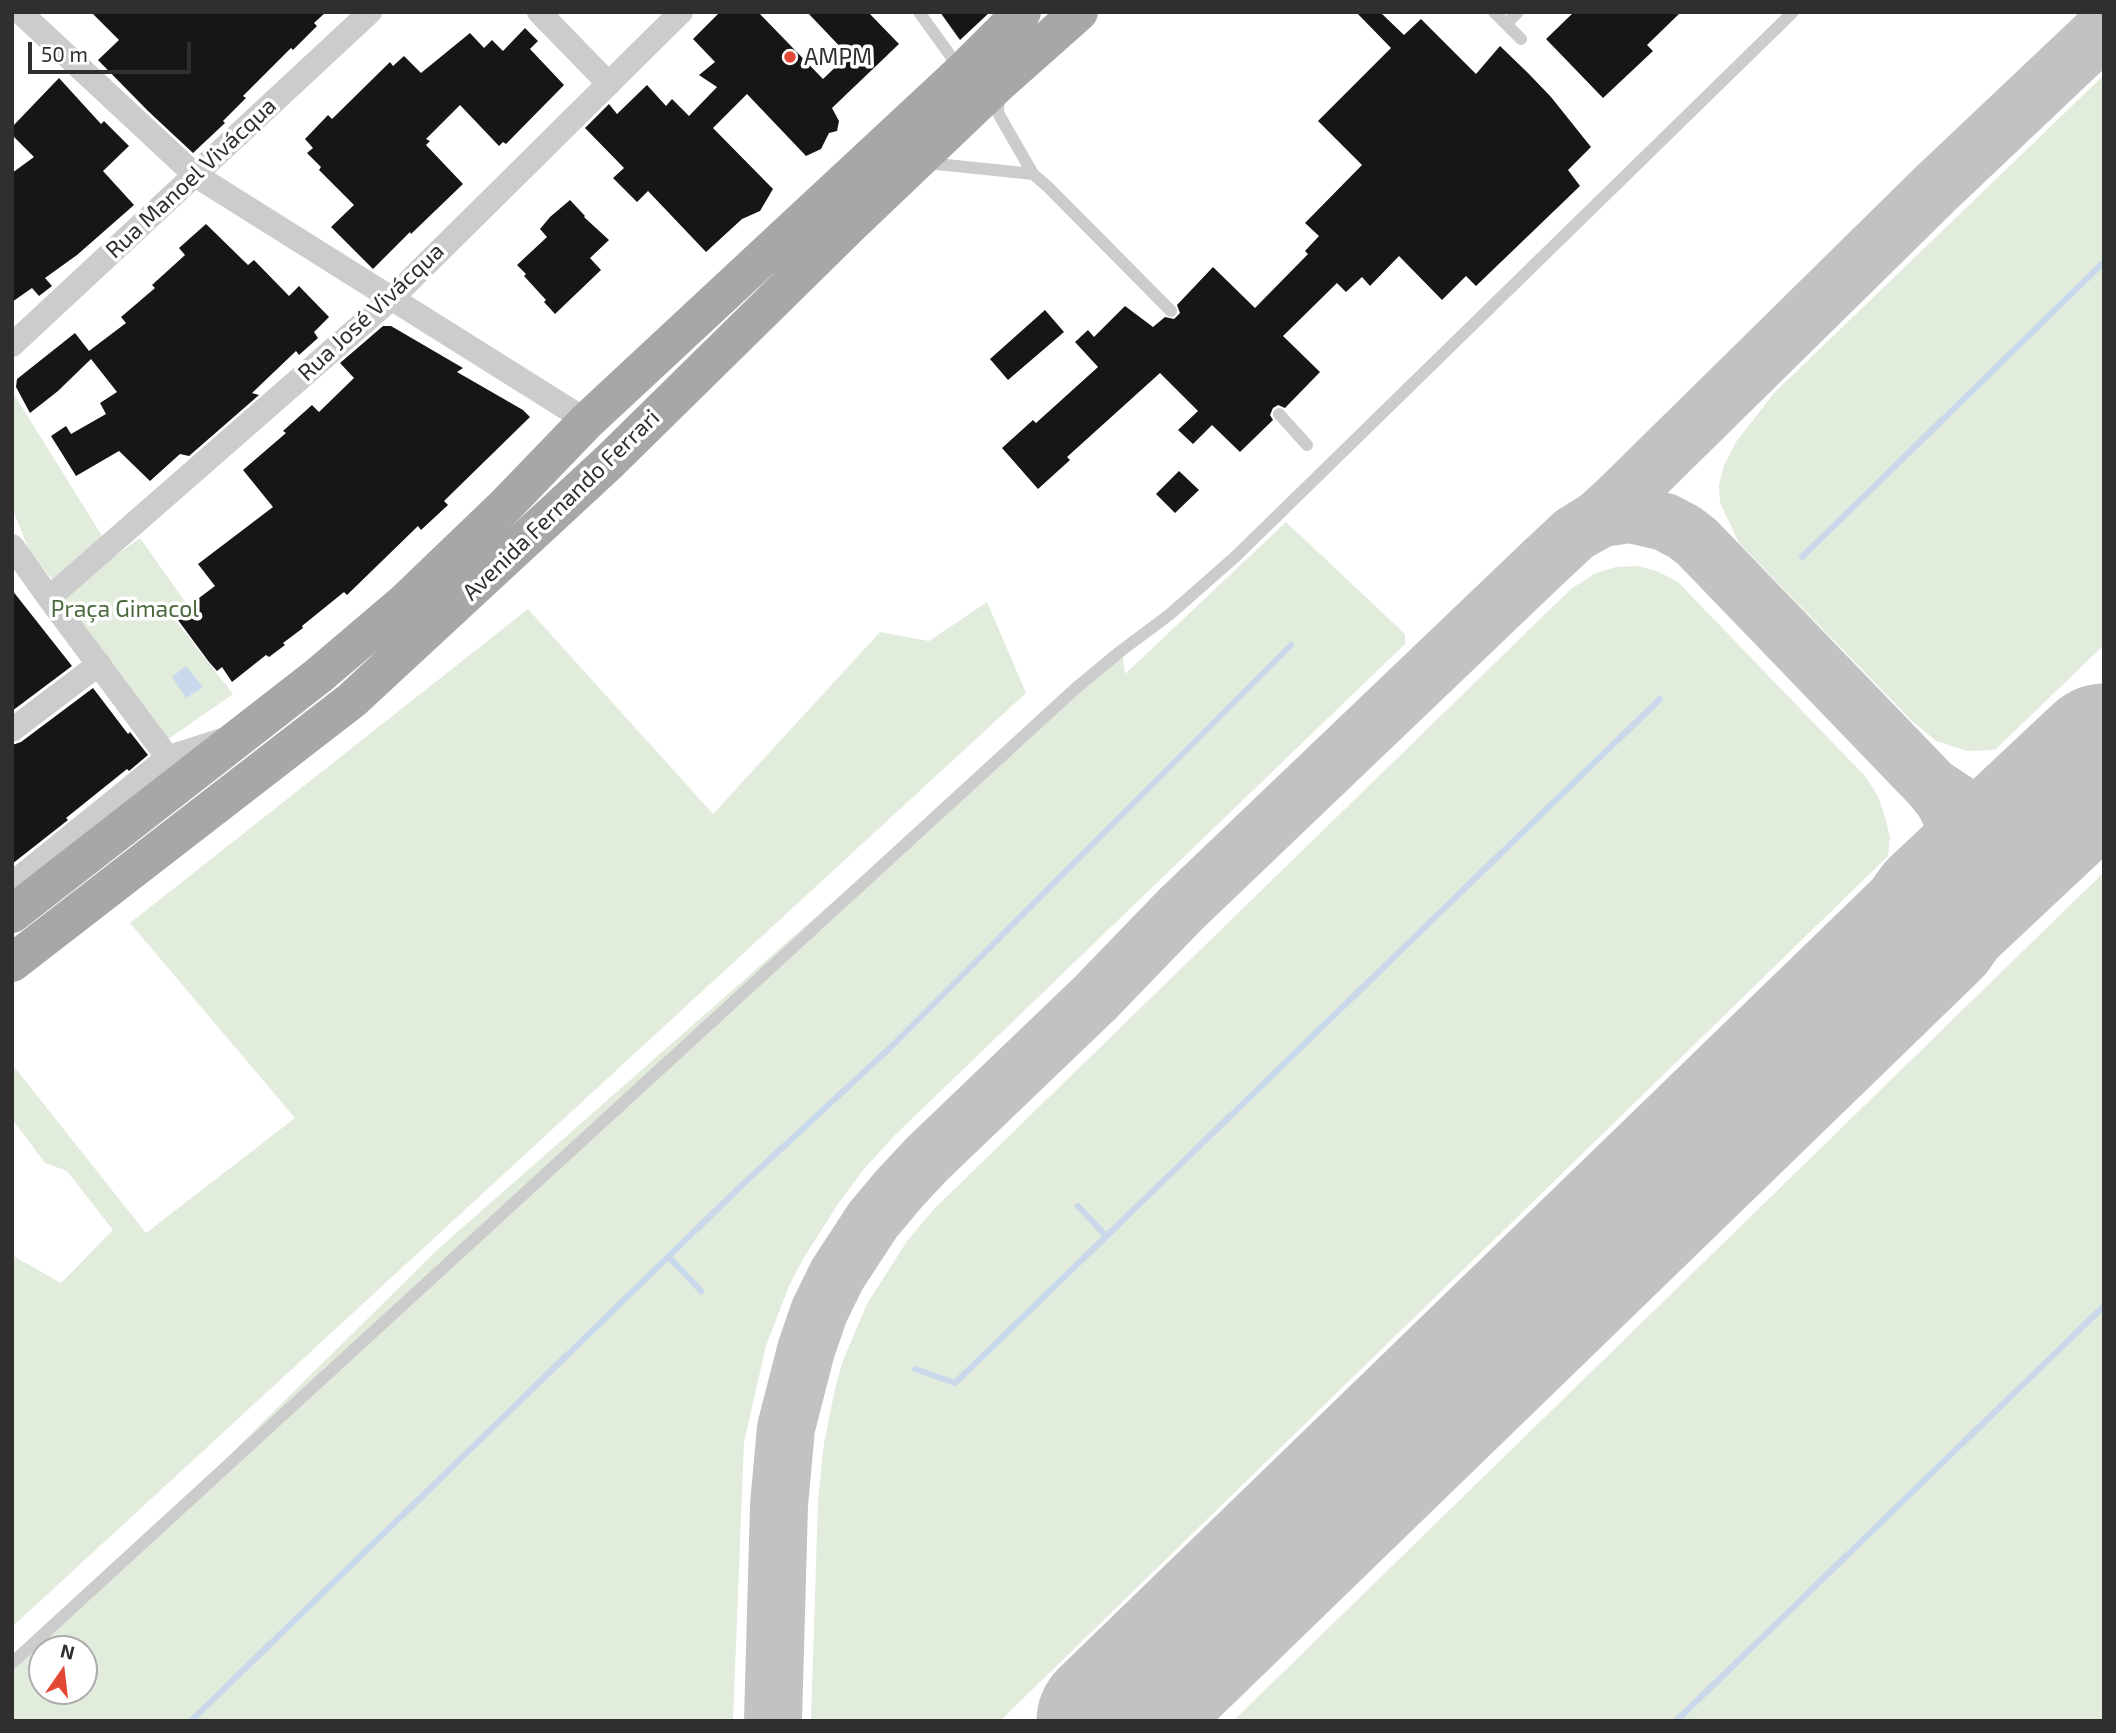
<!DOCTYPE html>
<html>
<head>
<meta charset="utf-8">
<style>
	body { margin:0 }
	#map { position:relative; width:2116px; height:1733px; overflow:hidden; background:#fff; font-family:"Exo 2",sans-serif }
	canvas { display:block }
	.frame { position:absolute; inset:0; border:14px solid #2f2f2f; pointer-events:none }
	.north { position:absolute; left:28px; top:1635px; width:70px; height:70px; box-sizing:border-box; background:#fff; border:2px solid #acacac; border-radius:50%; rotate:14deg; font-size:19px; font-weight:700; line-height:28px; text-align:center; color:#2f2f2f }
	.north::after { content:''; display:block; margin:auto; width:24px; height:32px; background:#e24835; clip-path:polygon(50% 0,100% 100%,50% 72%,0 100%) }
	.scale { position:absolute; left:28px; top:42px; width:163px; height:32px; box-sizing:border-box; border:4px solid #2f2f2f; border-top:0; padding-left:9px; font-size:21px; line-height:24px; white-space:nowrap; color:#2f2f2f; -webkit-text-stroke:5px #fff; paint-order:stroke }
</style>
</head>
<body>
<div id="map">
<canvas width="2116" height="1733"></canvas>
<div class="frame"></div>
<div class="north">N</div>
<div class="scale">50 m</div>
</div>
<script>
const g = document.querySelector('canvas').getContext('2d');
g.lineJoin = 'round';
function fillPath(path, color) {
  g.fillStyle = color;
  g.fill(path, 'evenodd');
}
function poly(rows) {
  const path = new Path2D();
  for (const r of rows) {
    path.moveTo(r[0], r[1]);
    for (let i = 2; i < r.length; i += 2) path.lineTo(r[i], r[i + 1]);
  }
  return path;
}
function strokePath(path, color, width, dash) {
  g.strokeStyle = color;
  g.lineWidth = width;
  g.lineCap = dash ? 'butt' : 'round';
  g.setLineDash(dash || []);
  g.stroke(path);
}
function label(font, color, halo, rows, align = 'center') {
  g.font = font + ' "Exo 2",sans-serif';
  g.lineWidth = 7;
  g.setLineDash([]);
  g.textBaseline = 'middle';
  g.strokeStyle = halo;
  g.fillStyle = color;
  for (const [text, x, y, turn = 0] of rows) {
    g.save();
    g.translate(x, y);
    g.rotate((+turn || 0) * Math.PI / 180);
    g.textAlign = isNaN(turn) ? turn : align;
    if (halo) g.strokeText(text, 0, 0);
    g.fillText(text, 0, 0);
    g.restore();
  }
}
fillPath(poly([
	[2104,75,2104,645,1995,750,1967,751,1936,741,1912,721,1739,543,1720,503,1719,485,1724,465,1736,442,1774,393],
	[12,391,104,539,52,579,30,553,12,508],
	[1286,522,1405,634,1405,644,894,1136,864,1169,838,1204,803,1259,789,1286,766,1346,744,1442,733,1721,12,1721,12,1670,438,1249,1076,688,1122,650,1125,674],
	[42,1649,84,1649,84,1691,42,1691],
	[140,538,186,603,172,616,233,694,164,742,57,597],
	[1637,566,1657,571,1678,582,1865,776,1878,796,1885,817,1890,837,1888,856,1000,1721,811,1721,818,1500,824,1443,835,1389,843,1360,867,1304,907,1241,934,1209,1572,588,1596,573,1616,567],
	[987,602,1026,693,12,1627,12,1255,61,1283,113,1230,67,1171,45,1163,12,1119,12,1064,146,1233,295,1118,130,923,528,609,713,814,880,632,929,641],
	[2104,872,2104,1721,1233,1721]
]), '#e2ecdd');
fillPath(poly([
	[186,666,203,687,186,698,172,677]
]), '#c9d8eb');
strokePath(poly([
	[1802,557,2104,262],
	[1078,1206,1106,1236],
	[669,1257,701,1291],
	[915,1369,955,1383,1660,699],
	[191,1721,742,1185,891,1047,1291,645],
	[1676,1721,2104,1306]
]), '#c9d8eb', 6);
strokePath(poly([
	[1582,529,1602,518,1630,514,1665,522,1684,532,1697,542,1933,787,1944,801,1954,821,1958,850,1954,882,1941,910],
	[1933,787,1960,805,1976,811,2000,814,2051,808],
	[773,1721,779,1505,786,1428,806,1350,819,1312,837,1275,873,1220,899,1189,927,1159,1095,998,1181,909,1543,563,1574,534,1598,519,1618,501,1934,190,2104,29]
]), '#c2c2c2', 58);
strokePath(poly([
	[1110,1721,1929,927,1941,910,2104,757]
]), '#c2c2c2', 147);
fillPath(poly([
	[91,12,326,12,314,23,317,26,293,50,291,48,243,96,246,98,223,121,225,123,193,153,148,111,98,60,119,40],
	[720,12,758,12,823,79,848,55,807,12,868,12,899,44,832,108,839,121,837,131,829,133,821,149,806,156,747,94,713,128,773,189,760,211,742,219,706,252,648,191,637,202,613,178,624,168,585,128,609,104,617,114,647,85,666,106,672,99,689,116,717,87,699,75,715,62,693,39],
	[940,12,990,12,960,40],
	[1356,12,1380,12,1404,35,1421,19,1476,74,1500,46,1528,73,1551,97,1591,147,1568,170,1580,186,1476,286,1466,276,1442,300,1399,256,1370,286,1362,277,1346,292,1337,283,1283,336,1320,372,1285,408,1278,405,1273,408,1270,415,1273,420,1240,452,1212,425,1193,444,1178,430,1198,411,1160,373,1067,457,1070,460,1038,489,1002,448,1033,420,1036,423,1098,367,1075,342,1088,330,1094,337,1125,306,1153,327,1165,317,1174,319,1180,313,1177,305,1213,267,1255,308,1308,254,1305,251,1319,236,1305,223,1362,165,1318,121,1391,48],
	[1574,12,1681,12,1647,45,1653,51,1603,98,1546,39],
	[525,28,538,41,530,49,564,85,506,144,503,142,499,146,460,105,426,139,430,141,426,145,463,184,411,234,410,232,373,269,331,227,354,205,319,170,321,167,307,153,313,148,305,139,328,115,332,119,390,62,393,66,404,56,421,73,470,33,484,48,492,40,503,51],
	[59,78,101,124,104,121,129,146,103,171,134,205,77,255,45,278,52,286,39,296,32,288,12,302,12,173,34,157,12,135,12,127],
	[570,200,585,216,584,217,609,240,590,258,601,270,555,314,544,302,546,300,524,276,526,274,517,265,547,237,540,229,550,217],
	[206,224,248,265,254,260,289,296,299,286,329,317,314,332,318,338,299,355,296,351,252,393,259,395,189,456,180,454,150,481,119,451,76,476,51,436,66,426,71,434,106,414,100,403,117,392,91,359,58,391,30,413,16,387,17,379,75,333,89,351,126,323,121,317,155,288,152,285,185,255,179,248],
	[1045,310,1064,332,1008,380,990,359],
	[383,326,391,326,463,368,457,372,523,410,530,417,444,501,448,505,421,530,418,526,347,595,344,592,302,626,303,628,283,643,285,645,269,657,266,655,232,682,222,667,217,671,209,662,175,616,215,586,198,564,273,507,243,470,286,433,283,431,312,405,319,412,354,378,340,363],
	[1179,471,1199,490,1175,513,1156,494],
	[12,590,72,666,12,711],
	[93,688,128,734,130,732,148,755,129,771,127,769,66,818,68,820,12,864,12,745,21,742]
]), '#161616');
strokePath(poly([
	[919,12,960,69],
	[1494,12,1521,39],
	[1506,24,1518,12],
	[999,94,998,113,1033,174,1047,186,1171,311],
	[927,163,1033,174],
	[1279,414,1307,445],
	[12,1663,1076,688,1122,650,1169,615,1235,557,1793,12]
]), '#ccc', 12);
strokePath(poly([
	[20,12,195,175,587,421],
	[539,12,609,84],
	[12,345,370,12],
	[12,546,49,598,180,774],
	[49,598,392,298,681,12],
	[12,730,99,664]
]), '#ccc', 24);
strokePath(poly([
	[12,889,170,761,223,744]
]), '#ccc', 32);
strokePath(poly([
	[12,914,318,676,405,602,506,505,587,421,962,72,1022,12],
	[12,963,352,700,610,461,850,225,999,83,1079,12]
]), '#a7a7a7', 38);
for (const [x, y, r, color] of [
	[790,57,7,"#e24835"]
]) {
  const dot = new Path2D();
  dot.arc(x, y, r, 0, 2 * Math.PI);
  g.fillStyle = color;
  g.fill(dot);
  strokePath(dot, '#fff', 2.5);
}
label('23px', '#2f2f2f', '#fff', [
	["AMPM",804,57]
], 'left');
label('23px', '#2f2f2f', '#fff', [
	["Rua Manoel Vivácqua",191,178,-43],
	["Rua José Vivácqua",371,312,-43],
	["Avenida Fernando Ferrari",561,505,-44]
]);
label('23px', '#4a6a3d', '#fff', [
	["Praça Gimacol",125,609]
]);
</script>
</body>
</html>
